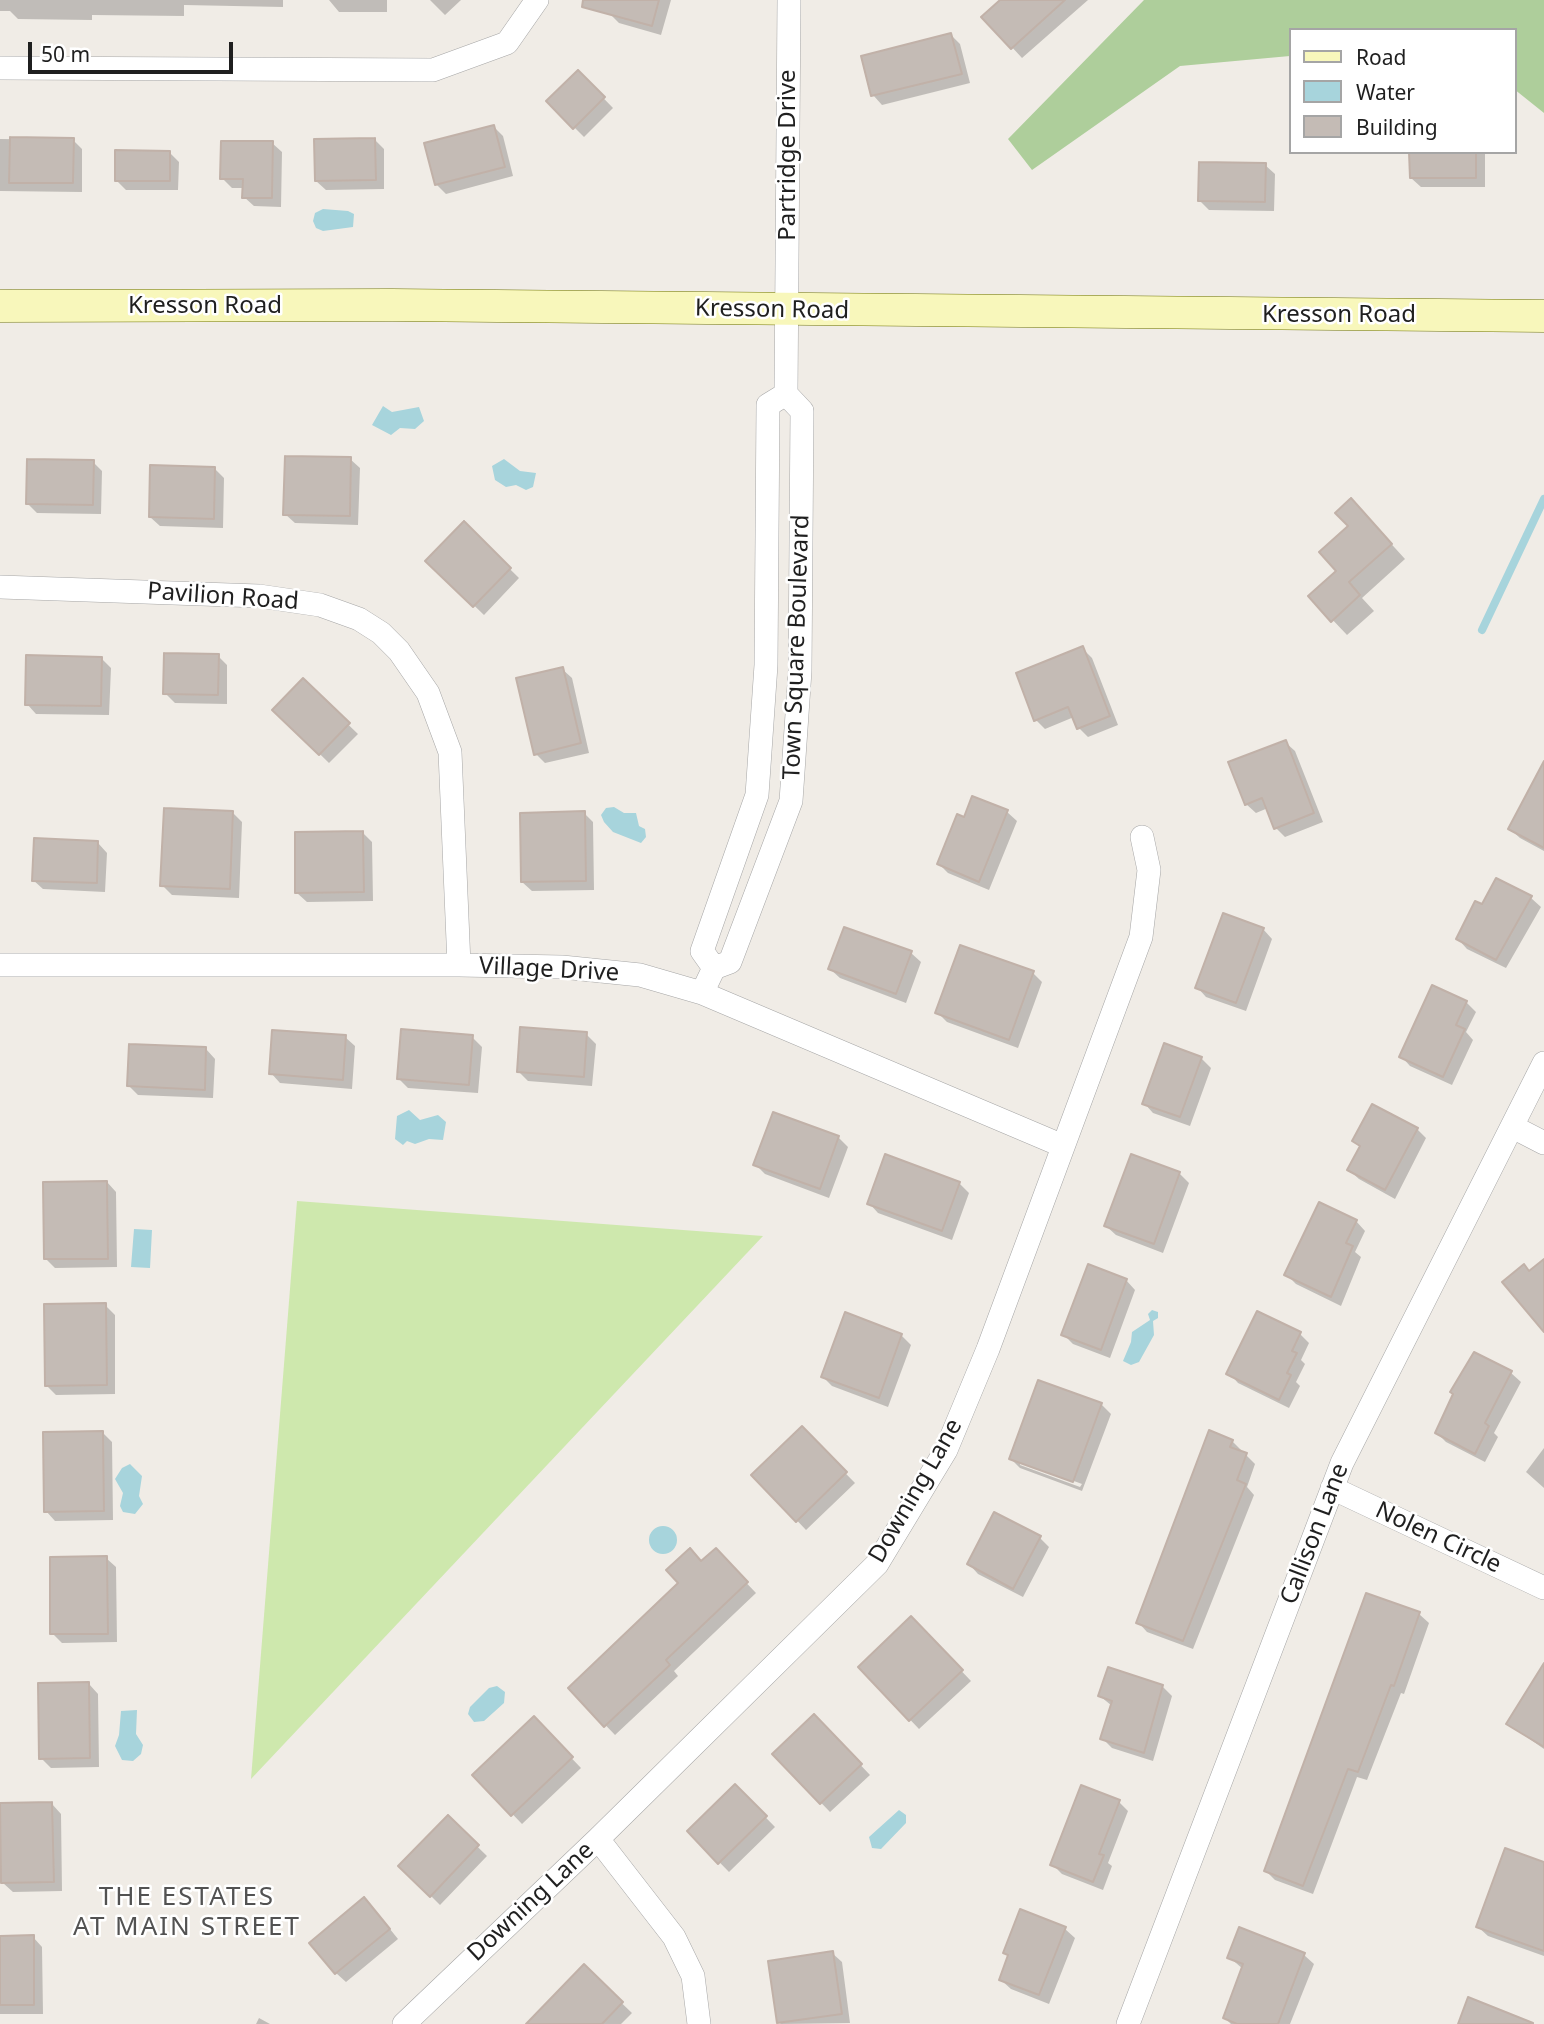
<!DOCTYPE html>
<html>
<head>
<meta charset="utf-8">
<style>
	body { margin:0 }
	#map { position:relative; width:1544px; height:2024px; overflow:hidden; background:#f0ece6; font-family:"Noto Sans",sans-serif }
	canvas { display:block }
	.legend { position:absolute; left:1289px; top:28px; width:228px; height:126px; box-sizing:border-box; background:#fff; border:2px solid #a5a5a5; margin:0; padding:9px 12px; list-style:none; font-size:21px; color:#1f1f1f }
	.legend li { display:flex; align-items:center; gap:14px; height:35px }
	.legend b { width:35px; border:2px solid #a5a5a5 }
	.scale { position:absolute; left:28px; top:42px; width:205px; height:32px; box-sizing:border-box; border:4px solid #1f1f1f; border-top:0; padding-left:9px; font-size:21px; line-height:24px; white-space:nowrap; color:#1f1f1f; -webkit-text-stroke:5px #fff; paint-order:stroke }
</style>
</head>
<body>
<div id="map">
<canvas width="1544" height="2024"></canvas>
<ul class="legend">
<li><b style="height:9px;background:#f8f7bb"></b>Road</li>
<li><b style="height:19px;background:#a7d4dc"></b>Water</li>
<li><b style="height:19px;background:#c4bbb5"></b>Building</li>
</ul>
<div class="scale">50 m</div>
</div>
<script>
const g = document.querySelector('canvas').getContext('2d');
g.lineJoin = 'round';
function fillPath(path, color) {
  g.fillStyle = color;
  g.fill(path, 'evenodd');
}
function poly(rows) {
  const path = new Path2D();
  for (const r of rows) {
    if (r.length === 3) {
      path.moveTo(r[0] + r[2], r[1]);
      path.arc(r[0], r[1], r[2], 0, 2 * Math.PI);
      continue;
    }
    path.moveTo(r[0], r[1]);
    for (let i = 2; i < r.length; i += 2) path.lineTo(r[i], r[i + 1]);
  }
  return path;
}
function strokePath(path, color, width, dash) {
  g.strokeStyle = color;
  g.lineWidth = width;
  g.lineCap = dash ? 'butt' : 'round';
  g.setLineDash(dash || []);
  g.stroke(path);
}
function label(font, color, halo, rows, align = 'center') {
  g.font = font + ' "Noto Sans",sans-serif';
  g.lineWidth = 5;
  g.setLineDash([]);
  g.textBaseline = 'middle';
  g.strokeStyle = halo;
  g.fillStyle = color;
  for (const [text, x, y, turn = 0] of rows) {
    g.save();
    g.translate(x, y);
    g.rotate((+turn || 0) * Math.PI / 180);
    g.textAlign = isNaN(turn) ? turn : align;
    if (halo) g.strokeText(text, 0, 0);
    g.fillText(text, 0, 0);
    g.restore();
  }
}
fillPath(poly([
	[297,1201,763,1236,251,1779]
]), '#cee8ad');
fillPath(poly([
	[1144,0,1544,0,1544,113,1514,89,1514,30,1290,30,1290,56,1180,66,1032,170,1008,139]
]), '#aece9b');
fillPath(poly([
	[323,209,348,211,354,214,353,227,323,231,316,228,313,221,315,213],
	[383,406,392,412,419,407,424,421,415,429,400,428,391,435,372,425],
	[504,459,520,471,536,473,533,487,526,490,516,485,506,487,495,480,492,466],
	[614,807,624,813,636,813,639,826,645,829,646,837,641,843,613,832,604,822,601,815,606,808],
	[409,1110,420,1120,438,1115,446,1122,443,1140,429,1139,415,1144,407,1141,403,1145,395,1139,397,1116],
	[134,1229,152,1230,150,1268,131,1267],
	[1152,1310,1158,1312,1158,1318,1153,1321,1154,1335,1139,1362,1131,1365,1123,1361,1131,1342,1132,1332,1150,1320,1148,1314],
	[130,1464,142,1476,139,1496,143,1504,135,1514,123,1512,120,1506,123,1493,115,1479,122,1468],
	[663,1540,14],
	[497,1686,505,1692,504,1703,484,1721,474,1722,468,1714,470,1707,489,1688],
	[137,1710,136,1734,143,1745,141,1754,133,1761,122,1760,115,1746,119,1735,121,1711],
	[899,1810,906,1815,906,1823,881,1849,872,1848,869,1837]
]), '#a7d4dc');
fillPath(poly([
	[0,0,283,0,283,7,184,5,184,16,92,15,92,20,18,19,10,11,0,11],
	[329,0,387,0,387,12,339,12],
	[430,0,461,0,445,15],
	[613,0,671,0,661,35,619,23,609,13],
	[1002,0,1088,0,1022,58,984,17],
	[951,35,960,44,970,83,882,105,873,95],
	[578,72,613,108,584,137,548,101],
	[493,126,503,136,513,176,446,194,436,184],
	[0,139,73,140,82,149,82,192,0,191],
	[375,140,384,149,384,189,326,190,316,181],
	[272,143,282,152,281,207,254,206,244,197,244,188,232,188,222,178],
	[169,152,179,162,178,190,126,190,116,180],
	[1411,152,1485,152,1485,187,1421,187,1411,178],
	[1265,165,1275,174,1274,211,1209,210,1200,201],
	[350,459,360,468,358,525,295,523,285,514],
	[93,462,102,471,101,514,37,513,27,503],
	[215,469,224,478,223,528,160,526,150,517],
	[1365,515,1405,559,1362,598,1374,611,1347,635,1310,596,1338,571],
	[464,524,519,578,484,615,428,561],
	[1082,648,1092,658,1118,725,1088,737,1079,728,1074,717,1045,729,1036,720],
	[218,656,227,665,227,704,175,703,165,693],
	[101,658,111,668,109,715,36,714,27,704],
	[562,669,572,678,589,753,545,763,536,754],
	[303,681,358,734,329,763,275,710],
	[1285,742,1295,751,1323,822,1285,837,1276,828,1268,808,1256,813,1246,804],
	[1544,770,1544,851,1520,838,1510,829],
	[973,798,1007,812,1017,821,989,890,948,873,939,864,965,819],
	[233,813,242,822,239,898,172,895,162,885],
	[584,813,593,822,594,890,532,891,522,882],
	[363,833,372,842,373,901,307,902,297,893],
	[98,843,107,853,105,892,43,889,33,880],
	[1497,880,1531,898,1541,907,1506,968,1467,949,1458,939,1483,907],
	[1263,929,1272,939,1246,1011,1206,997,1197,987],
	[911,953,921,962,906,1003,840,978,830,969],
	[1033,973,1042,982,1018,1048,947,1022,938,1013],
	[1466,1002,1476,1012,1466,1032,1473,1040,1452,1085,1410,1066,1401,1056],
	[586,1034,596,1044,592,1086,528,1081,519,1072],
	[345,1037,355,1046,352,1089,280,1083,271,1073],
	[472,1037,482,1047,478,1093,408,1088,399,1079],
	[1165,1045,1201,1058,1211,1068,1190,1126,1153,1113,1144,1103],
	[206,1049,215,1059,213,1098,138,1095,129,1086],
	[1417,1129,1426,1138,1395,1199,1359,1179,1349,1170,1361,1148,1354,1141],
	[838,1137,848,1147,829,1198,765,1174,755,1164],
	[1179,1173,1189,1183,1163,1253,1116,1235,1106,1226],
	[107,1182,116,1192,117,1267,55,1268,46,1259],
	[959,1183,969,1193,952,1240,878,1213,869,1203],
	[1356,1221,1365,1231,1355,1252,1361,1257,1341,1306,1296,1284,1287,1275],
	[1126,1280,1135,1290,1110,1358,1073,1344,1064,1335],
	[105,1305,115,1315,115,1394,56,1395,46,1385],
	[1300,1334,1309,1343,1301,1360,1305,1364,1296,1382,1300,1386,1289,1408,1238,1383,1229,1373],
	[901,1335,911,1345,888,1407,832,1386,823,1377],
	[1475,1354,1511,1373,1521,1382,1494,1433,1498,1437,1485,1462,1446,1442,1437,1433,1461,1375],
	[1101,1404,1111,1414,1082,1491,1020,1468,1011,1459],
	[1020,1461,1082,1484,1080,1487,1020,1465],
	[802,1429,855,1483,806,1530,754,1475],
	[103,1433,112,1442,113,1520,55,1521,46,1511],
	[1232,1441,1255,1464,1247,1487,1254,1495,1193,1649,1147,1632,1138,1622],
	[1544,1448,1544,1488,1526,1472],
	[1040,1538,1049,1547,1023,1597,978,1574,969,1564],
	[715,1550,756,1593,674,1671,678,1676,615,1735,570,1688],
	[106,1558,116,1567,117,1642,62,1643,52,1633],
	[1419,1614,1429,1623,1404,1694,1401,1693,1367,1780,1357,1777,1313,1894,1275,1880,1266,1871],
	[911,1618,971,1681,919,1729,860,1667],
	[1544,1678,1544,1749,1508,1724],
	[89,1684,98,1694,99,1767,51,1768,41,1758],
	[1162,1686,1172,1696,1153,1761,1112,1748,1102,1738,1112,1706,1100,1696],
	[814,1716,870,1775,830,1812,774,1754],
	[534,1719,581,1768,522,1824,475,1775],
	[735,1786,775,1827,729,1872,689,1831],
	[1119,1802,1128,1811,1108,1863,1112,1866,1103,1890,1062,1874,1052,1864],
	[52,1804,61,1814,62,1891,13,1892,3,1883],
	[448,1818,487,1856,440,1905,401,1866],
	[1544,1864,1544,1956,1488,1936,1478,1927],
	[373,1908,398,1939,346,1982,336,1973],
	[1065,1929,1075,1938,1049,2004,1011,1989,1001,1980,1010,1958,1005,1953],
	[1240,1930,1304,1955,1314,1964,1290,2024,1231,2024,1225,2018,1243,1969,1229,1957],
	[33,1937,42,1947,43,2014,0,2014,0,1938],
	[832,1953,842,1962,850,2023,780,2024],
	[584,1967,632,2013,621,2024,546,2024],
	[259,2018,270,2024,256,2024]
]), '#0003');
strokePath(poly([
	[1482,630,1544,499]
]), '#a7d4dc', 8);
const building = poly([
	[583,0,659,0,652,26,582,7,583,0],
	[1000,0,1065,0,1011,49,981,17,1000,0],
	[951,33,962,74,871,96,861,56,951,33],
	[578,70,605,97,573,129,546,101,578,70],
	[494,125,505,167,435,185,424,143,494,125],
	[10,137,74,138,73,183,9,183,10,137],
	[375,138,376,180,315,181,314,139,375,138],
	[221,141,273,141,272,198,242,198,243,179,220,179,221,141],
	[115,150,170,151,170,181,115,181,115,150],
	[1409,152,1476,152,1476,178,1410,178,1409,152],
	[1199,162,1266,163,1265,202,1198,201,1199,162],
	[285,456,351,457,350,516,283,515,285,456],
	[27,459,94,460,93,505,26,504,27,459],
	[150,465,215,467,214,519,149,517,150,465],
	[1351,498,1392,544,1349,582,1360,595,1331,622,1308,596,1336,571,1319,552,1348,526,1335,513,1351,498],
	[464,521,511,568,473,607,425,561,464,521],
	[1083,646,1110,716,1077,729,1068,707,1034,721,1016,673,1083,646],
	[164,653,219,654,218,695,163,694,164,653],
	[26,655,102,657,101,706,25,705,26,655],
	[563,667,581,743,534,755,516,678,563,667],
	[303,678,350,723,319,755,272,710,303,678],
	[1286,740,1314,813,1274,829,1262,798,1245,805,1228,762,1286,740],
	[1544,761,1544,848,1508,829,1544,761],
	[972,796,1008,810,979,882,937,864,957,814,964,817,972,796],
	[164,808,233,811,230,889,160,886,164,808],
	[585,811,586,881,521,882,520,813,585,811],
	[363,831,364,892,295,893,295,832,363,831],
	[34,838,98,841,97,883,32,881,34,838],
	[1496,878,1532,896,1496,960,1456,939,1475,901,1482,904,1496,878],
	[1223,913,1264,928,1236,1003,1195,988,1223,913],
	[844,927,912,951,896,994,828,969,844,927],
	[960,945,1034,971,1009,1040,935,1013,960,945],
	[1432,985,1467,1001,1456,1025,1465,1029,1443,1077,1399,1057,1432,985],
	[520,1027,587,1032,584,1077,517,1072,520,1027],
	[401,1029,473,1035,469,1085,397,1079,401,1029],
	[272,1030,346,1035,343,1080,269,1074,272,1030],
	[1164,1043,1202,1057,1180,1117,1142,1104,1164,1043],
	[129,1044,206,1047,205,1090,127,1086,129,1044],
	[1372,1104,1418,1128,1385,1190,1347,1170,1360,1146,1352,1141,1372,1104],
	[773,1112,839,1136,820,1189,753,1165,773,1112],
	[885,1154,960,1182,942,1231,867,1204,885,1154],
	[1131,1154,1180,1172,1154,1244,1104,1226,1131,1154],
	[107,1181,108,1259,44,1259,43,1182,107,1181],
	[1319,1202,1357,1220,1346,1243,1353,1246,1331,1297,1284,1275,1319,1202],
	[1544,1259,1544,1332,1502,1282,1524,1264,1529,1271,1544,1259],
	[1088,1264,1127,1279,1101,1350,1061,1335,1088,1264],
	[106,1303,107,1385,45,1386,44,1304,106,1303],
	[1257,1311,1301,1332,1292,1351,1297,1353,1287,1373,1291,1375,1279,1400,1226,1374,1257,1311],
	[845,1312,902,1334,879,1398,821,1377,845,1312],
	[1474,1352,1512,1371,1485,1423,1489,1426,1475,1454,1435,1433,1453,1394,1450,1392,1474,1352],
	[1038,1380,1102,1403,1073,1482,1009,1459,1038,1380],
	[802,1426,847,1472,796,1522,751,1475,802,1426],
	[1209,1430,1233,1440,1230,1447,1247,1453,1237,1480,1246,1484,1183,1641,1136,1623,1209,1430],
	[103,1431,104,1511,44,1512,43,1432,103,1431],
	[994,1512,1041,1536,1013,1589,967,1564,994,1512],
	[690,1548,701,1561,716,1548,748,1582,666,1660,670,1665,604,1727,568,1688,678,1583,666,1570,690,1548],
	[107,1556,108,1634,50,1634,50,1557,107,1556],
	[1366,1593,1420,1612,1394,1686,1391,1685,1358,1772,1348,1769,1303,1886,1264,1871,1366,1593],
	[911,1616,963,1670,909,1721,858,1667,911,1616],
	[1544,1663,1544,1747,1506,1724,1544,1663],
	[1108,1667,1163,1685,1144,1753,1100,1739,1112,1701,1098,1696,1108,1667],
	[89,1682,90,1758,39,1759,38,1683,89,1682],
	[814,1714,862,1764,820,1804,772,1754,814,1714],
	[534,1716,573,1757,511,1816,472,1775,534,1716],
	[735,1784,767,1816,718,1864,687,1831,735,1784],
	[1081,1785,1120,1800,1099,1854,1104,1855,1093,1882,1050,1865,1081,1785],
	[52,1802,54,1882,1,1883,0,1803,52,1802],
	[448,1815,479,1845,430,1897,398,1866,448,1815],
	[1505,1848,1544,1862,1544,1951,1476,1927,1505,1848],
	[364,1897,390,1929,335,1974,309,1943,364,1897],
	[1020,1909,1066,1927,1039,1995,999,1980,1008,1955,1003,1953,1020,1909],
	[1239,1927,1305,1953,1278,2024,1237,2024,1223,2018,1243,1964,1227,1958,1239,1927],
	[34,1935,34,2005,0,2005,0,1936,34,1935],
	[833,1951,842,2014,777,2023,768,1961,833,1951],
	[584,1964,623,2002,602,2024,526,2024,584,1964],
	[1468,1997,1533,2023,1533,2024,1458,2024,1468,1997]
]);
fillPath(building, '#c4bbb5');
strokePath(building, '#c1b1a8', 2);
const minor = poly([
	[0,68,433,70,507,43,537,0],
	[0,587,259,596,320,605,359,619,381,633,399,651,428,693,450,752,459,965],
	[0,965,459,965,562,967,640,975,702,993,1063,1146],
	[714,968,702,951,757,795,766,665,768,405,786,394],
	[702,993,714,968,730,962,791,801,800,671,802,411,786,394,789,0],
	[1513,1127,1544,1143],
	[1332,1488,1544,1588],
	[598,1839,674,1937,693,1976,699,2024],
	[404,2024,598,1839,877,1564,946,1450,988,1349,1141,937,1149,870,1142,837],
	[1128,2024,1342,1463,1544,1063]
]);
const secondary = poly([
	[0,306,392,305,1544,316]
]);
strokePath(minor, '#a6a6a6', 24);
strokePath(secondary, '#707507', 33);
strokePath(minor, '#fff', 23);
strokePath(secondary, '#f8f7bb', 32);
label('24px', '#1f1f1f', '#fff', [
	["Partridge Drive",788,155,-90],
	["Kresson Road",205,306],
	["Kresson Road",772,310,1],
	["Kresson Road",1339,315],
	["Pavilion Road",223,597,4],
	["Town Square Boulevard",797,647,-88],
	["Village Drive",549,970,3],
	["Downing Lane",916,1491,-60],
	["Callison Lane",1315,1534,-69],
	["Nolen Circle",1438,1538,25],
	["Downing Lane",531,1902,-43]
]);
g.letterSpacing = '2px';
label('26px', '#525252', '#fff', [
	["THE ESTATES",187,1898],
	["AT MAIN STREET",187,1928]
]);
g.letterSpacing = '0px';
</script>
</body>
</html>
